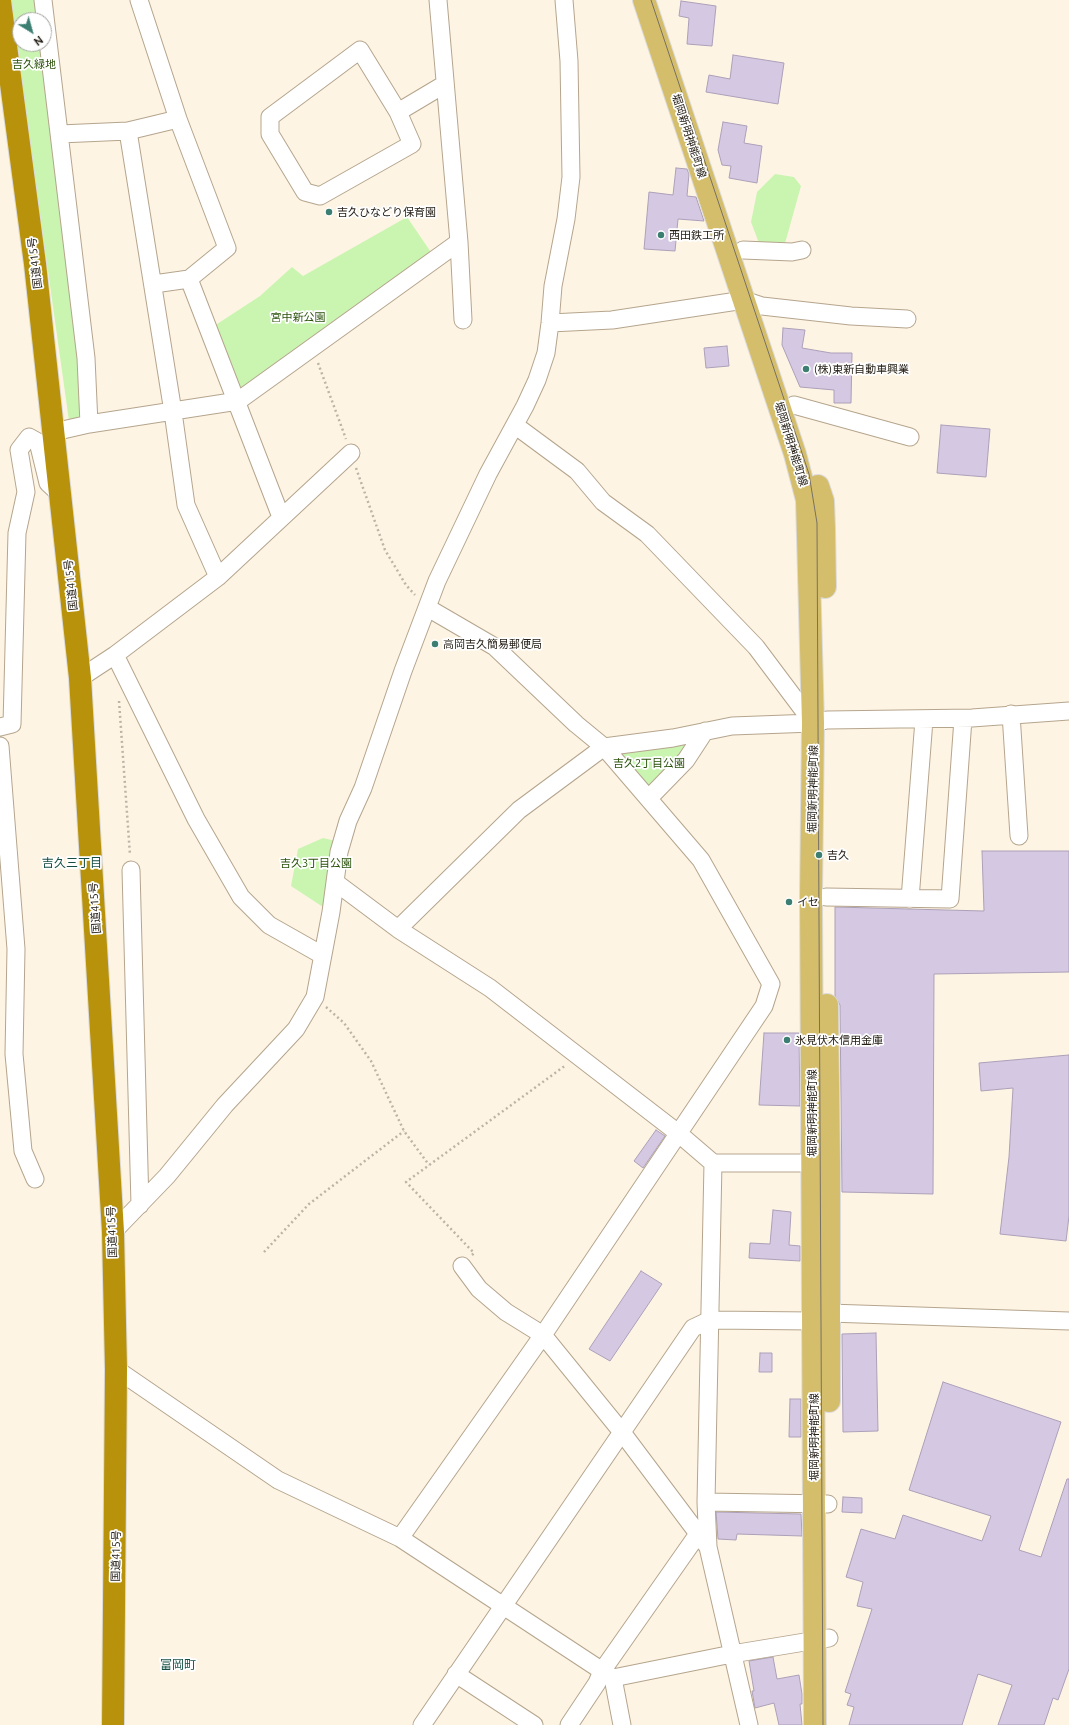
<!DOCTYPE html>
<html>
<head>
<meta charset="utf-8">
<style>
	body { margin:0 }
	#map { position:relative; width:1069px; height:1725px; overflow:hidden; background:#fef4e4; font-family:Ubuntu,sans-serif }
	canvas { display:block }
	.north { position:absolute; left:12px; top:12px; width:40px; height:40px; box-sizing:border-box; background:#fff; border:1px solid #a8a6a2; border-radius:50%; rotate:143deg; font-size:11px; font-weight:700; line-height:16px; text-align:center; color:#262017 }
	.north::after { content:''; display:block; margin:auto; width:14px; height:18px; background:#3c7f72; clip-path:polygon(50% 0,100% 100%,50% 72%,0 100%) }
</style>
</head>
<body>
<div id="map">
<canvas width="1069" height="1725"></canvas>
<div class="north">N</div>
</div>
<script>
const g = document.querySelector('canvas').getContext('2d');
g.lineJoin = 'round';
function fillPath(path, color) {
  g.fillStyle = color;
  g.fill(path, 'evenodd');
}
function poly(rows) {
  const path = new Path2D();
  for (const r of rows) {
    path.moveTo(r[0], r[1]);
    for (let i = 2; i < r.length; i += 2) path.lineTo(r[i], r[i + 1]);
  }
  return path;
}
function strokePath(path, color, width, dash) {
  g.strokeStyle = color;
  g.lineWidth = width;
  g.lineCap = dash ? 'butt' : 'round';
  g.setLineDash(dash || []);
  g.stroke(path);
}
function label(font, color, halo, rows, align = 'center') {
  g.font = font + ' Ubuntu,"Noto Sans JP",sans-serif';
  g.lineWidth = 3.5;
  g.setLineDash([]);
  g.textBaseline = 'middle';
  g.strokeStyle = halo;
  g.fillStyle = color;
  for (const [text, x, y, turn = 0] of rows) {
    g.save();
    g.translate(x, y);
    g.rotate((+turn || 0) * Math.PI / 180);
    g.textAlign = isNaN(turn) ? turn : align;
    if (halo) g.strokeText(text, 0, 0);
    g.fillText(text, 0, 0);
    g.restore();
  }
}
fillPath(poly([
	[10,0,39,0,42,20,20,20,20,44,44,44,89,424,70,428],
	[775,174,794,177,801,186,784,247,760,246,751,222,757,192],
	[407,217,439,264,235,399,211,328,260,296,292,267,303,276],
	[705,731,649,798,604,747],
	[323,838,340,842,326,909,291,886,298,849]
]), '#c9f5b1');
const building = poly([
	[681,1,716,6,712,46,687,44,689,18,679,16,681,1],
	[733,55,784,63,778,104,706,92,709,75,730,79,733,55],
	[723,122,747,126,744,143,762,146,757,183,729,178,731,166,722,165,718,150,723,122],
	[676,168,687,169,689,174,687,196,696,197,704,221,678,219,675,251,644,249,649,192,673,195,676,168],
	[783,328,805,330,802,348,831,353,852,353,851,403,834,403,834,390,800,387,782,345,783,328],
	[727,346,729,366,706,368,704,348,727,346],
	[941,425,990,429,986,477,937,473,941,425],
	[982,851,1069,851,1069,972,934,974,933,1194,842,1192,840,1005,835,996,835,907,984,911,982,851],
	[764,1033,799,1033,800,1106,759,1105,764,1033],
	[1069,1055,1069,1216,1066,1241,1000,1234,1009,1157,1013,1088,981,1091,979,1063,1069,1055],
	[656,1130,665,1136,643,1168,634,1161,656,1130],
	[773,1210,791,1212,789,1245,800,1246,800,1261,749,1258,750,1243,770,1244,773,1210],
	[641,1271,662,1284,610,1361,589,1349,641,1271],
	[876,1333,878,1431,843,1432,842,1334,876,1333],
	[760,1353,772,1353,772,1372,759,1372,760,1353],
	[943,1382,1061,1422,1019,1550,1041,1557,1067,1479,1069,1479,1069,1669,1058,1700,1053,1698,1044,1725,998,1725,1012,1685,978,1674,962,1725,849,1725,854,1707,847,1705,851,1694,845,1692,872,1609,857,1606,863,1582,846,1577,861,1529,895,1539,903,1515,982,1541,991,1516,909,1490,943,1382],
	[790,1399,801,1399,801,1437,789,1437,790,1399],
	[843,1497,862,1498,862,1513,842,1512,843,1497],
	[716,1512,801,1514,802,1536,737,1534,736,1540,718,1539,716,1512],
	[773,1657,777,1679,799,1675,802,1694,802,1704,800,1704,802,1725,779,1725,774,1703,755,1708,752,1691,754,1691,749,1661,773,1657]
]);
fillPath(building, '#d5c8e2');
strokePath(building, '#aca0b9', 1);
const minor = poly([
	[43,0,86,358,89,424],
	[139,0,178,119,227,248,189,279,154,284],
	[438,0,459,242,463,320],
	[398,112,360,50,270,117,270,134,305,192,320,196,412,144,398,112,445,84],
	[128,131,173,412,186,505,218,577],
	[60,134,128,131,178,119],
	[743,250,792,252,802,250],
	[189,279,281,517],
	[550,323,612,320,744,300,762,306,851,316,907,319],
	[794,405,910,437],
	[516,426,577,471,603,502,647,534,756,647,813,723],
	[54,432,89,424,238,401,459,242],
	[115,655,196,819,241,897,269,925,322,955],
	[80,678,115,655,218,577,351,453],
	[1011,714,1019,836],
	[0,727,12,724,17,533,26,492,19,450,29,437,38,442,48,483,62,496],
	[0,746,16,949,14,1054,23,1151,35,1179],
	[649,798,686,760,705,731],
	[131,870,140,1205],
	[335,882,398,929,490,988,678,1133,713,1163,824,1163],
	[826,897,950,899,963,719],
	[910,899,924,720],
	[398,929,519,810,604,747,673,738,732,726,813,723,827,720,972,718,1069,711],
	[713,1163,706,1502,708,1547,749,1725],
	[113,1232,167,1176,225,1105,296,1029,315,997,331,912,339,852,348,821,363,788,403,671,437,581,488,474,525,406,537,380,546,353,550,323,553,286,566,219,571,177,569,61,564,0],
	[462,1266,479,1289,506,1312,543,1335,621,1431,708,1547],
	[116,1369,278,1480,400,1538,613,1678,622,1725],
	[706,1502,828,1504],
	[400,1538,543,1335,764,1006,771,984,701,860,604,747,576,724,495,647,428,608],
	[456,1674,534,1725],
	[613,1678,732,1654,829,1638],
	[422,1725,693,1328,710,1320,813,1321,829,1313,1069,1321],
	[569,1725,597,1683,602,1671,698,1534]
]);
const major = poly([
	[644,0,795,454,807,500,813,723,811,896,815,1725],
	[818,486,823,501,824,528,825,587],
	[827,1005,829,1163,829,1401]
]);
const highway = poly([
	[0,1,35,264,80,678,113,1232,116,1369,113,1725]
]);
strokePath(minor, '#b5a58d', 19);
strokePath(major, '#dcdbda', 24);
strokePath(highway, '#dcdbda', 24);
strokePath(poly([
	[318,363,346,439],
	[356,468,385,550,406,585,415,595],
	[119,701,130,855],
	[326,1007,344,1023,371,1061,404,1131,429,1165],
	[264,1252,309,1204,404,1131],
	[472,1255,474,1253,406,1182,566,1065]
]), '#bdb4a6', 2.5, [2, 3]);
strokePath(minor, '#fff', 17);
strokePath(major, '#d4be6c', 22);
strokePath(highway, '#b7920a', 22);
strokePath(poly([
	[651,0,809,474,817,523,823,1725]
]), '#787165', 1);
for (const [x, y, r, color] of [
	[329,212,4,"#3c7f72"],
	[661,235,4,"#3c7f72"],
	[806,369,4,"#3c7f72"],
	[435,644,4,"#3c7f72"],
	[819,855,4,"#3c7f72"],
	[789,902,4,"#3c7f72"],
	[787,1040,4,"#3c7f72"]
]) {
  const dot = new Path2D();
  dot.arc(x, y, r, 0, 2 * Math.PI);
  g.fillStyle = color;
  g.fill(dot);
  strokePath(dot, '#fff', 1.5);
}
label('11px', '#2a510a', '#fff', [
	["吉久緑地",34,64],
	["宮中新公園",298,317],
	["吉久2丁目公園",649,763],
	["吉久3丁目公園",316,863]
]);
label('11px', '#262017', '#fff', [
	["堀岡新明神能町線",689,136,72],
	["国道415号",35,263,-97],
	["堀岡新明神能町線",791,444,73],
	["国道415号",71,585,-96],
	["堀岡新明神能町線",813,789,-89],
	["国道415号",95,908,-94],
	["堀岡新明神能町線",812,1113,-90],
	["国道415号",112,1232,-92],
	["堀岡新明神能町線",814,1437,-90],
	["国道415号",116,1556,-89]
]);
label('11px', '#262017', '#fff', [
	["吉久ひなどり保育園",337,212],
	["西田鉄工所",669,235],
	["(株)東新自動車興業",814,369],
	["高岡吉久簡易郵便局",443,644],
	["吉久",827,855],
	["イセ",797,902],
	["氷見伏木信用金庫",795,1040]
], 'left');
label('12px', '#164e44', '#fff', [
	["吉久三丁目",72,863],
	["富岡町",178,1665]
]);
</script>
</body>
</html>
